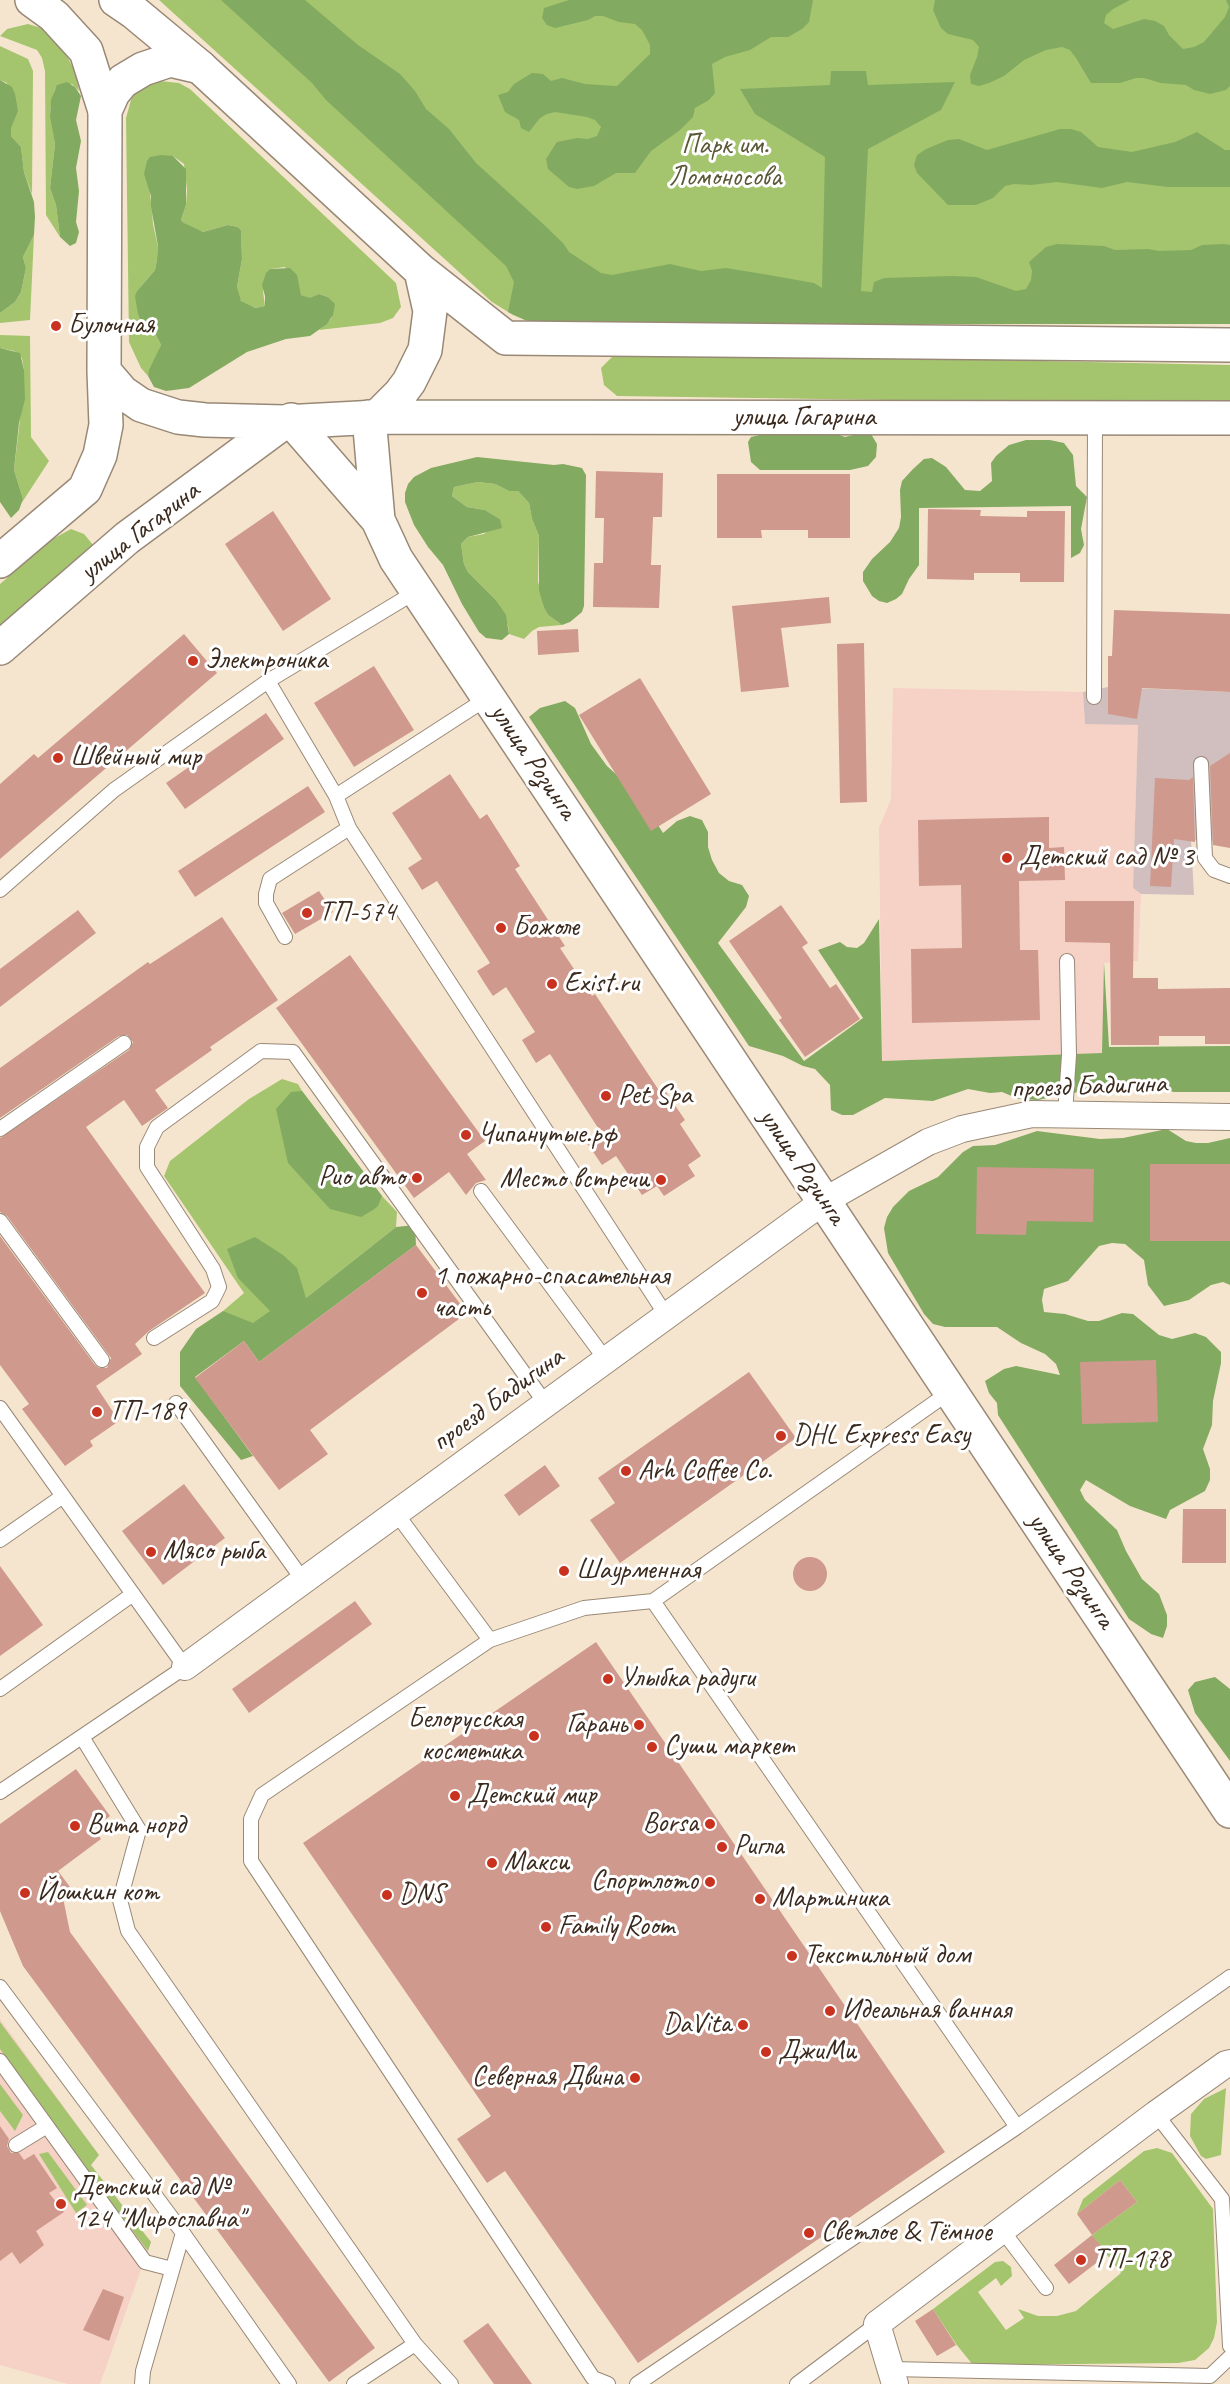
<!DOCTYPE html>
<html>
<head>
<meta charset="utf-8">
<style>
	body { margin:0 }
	canvas { display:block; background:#f6e5ce }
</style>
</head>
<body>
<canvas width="1230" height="2384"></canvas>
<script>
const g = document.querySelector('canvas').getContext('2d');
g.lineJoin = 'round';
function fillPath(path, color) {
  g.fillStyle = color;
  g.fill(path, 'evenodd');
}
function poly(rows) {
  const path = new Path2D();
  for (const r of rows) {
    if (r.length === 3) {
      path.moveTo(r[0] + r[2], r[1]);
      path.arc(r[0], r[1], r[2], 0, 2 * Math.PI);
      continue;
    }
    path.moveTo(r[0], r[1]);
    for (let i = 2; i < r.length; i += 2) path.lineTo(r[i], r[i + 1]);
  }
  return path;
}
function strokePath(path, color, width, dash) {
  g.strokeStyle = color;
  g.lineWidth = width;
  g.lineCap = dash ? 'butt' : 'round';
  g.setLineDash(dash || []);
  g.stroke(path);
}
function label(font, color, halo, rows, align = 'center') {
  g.font = font + ' Caveat,sans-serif';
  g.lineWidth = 6;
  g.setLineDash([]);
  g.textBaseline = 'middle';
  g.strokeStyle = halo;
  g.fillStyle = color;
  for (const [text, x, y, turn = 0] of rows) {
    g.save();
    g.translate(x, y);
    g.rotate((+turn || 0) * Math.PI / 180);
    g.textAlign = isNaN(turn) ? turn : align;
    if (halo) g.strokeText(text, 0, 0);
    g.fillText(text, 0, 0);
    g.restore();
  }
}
fillPath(poly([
	[893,688,1083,692,1085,724,1138,724,1133,888,1141,894,1138,961,1104,963,1103,1053,882,1061,879,828,891,799],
	[0,2019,99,2155,91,2165,151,2242,100,2384,68,2384,0,2365]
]), '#f6d1c5');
fillPath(poly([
	[1108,687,1230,692,1230,842,1191,840,1194,895,1141,894,1133,888,1138,725,1085,724,1083,692]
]), '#d1bfbf');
fillPath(poly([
	[159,0,1230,0,1230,324,530,322,513,315,492,302],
	[28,24,41,28,54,39,68,58,76,74,79,91,72,84,55,89,50,110,55,144,50,188,56,205,60,237,46,215,45,71,42,58,37,50,0,36,7,29],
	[0,46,28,59,33,71,32,194,24,172,21,147,11,136,7,83,0,80],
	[160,81,179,83,190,89,396,283,401,307,393,318,380,323,319,330,331,319,334,304,328,297,319,294,310,299,301,295,285,267,270,269,263,291,265,306,255,308,245,305,238,297,237,287,242,259,241,230,238,227,228,225,203,232,188,227,181,220,186,205,187,190,184,164,173,156,150,192,153,224,158,247,157,259,155,270,137,291,146,328,156,335,161,345,148,376,141,368,129,342,126,118,131,100,134,95,149,85],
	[34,235,30,320,0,323,0,313,15,302,21,292,26,268,23,257],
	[0,335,30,336,31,437,49,461,21,504,23,499,14,470,24,386,24,370,22,358,14,351,0,348],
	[617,352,1230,365,1230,405,617,396,604,385,601,368],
	[478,482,495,484,509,491,518,491,529,503,532,519,539,536,538,581,544,608,548,615,562,625,539,627,532,631,524,639,509,634,508,625,495,599,468,572,464,564,461,544,468,537,484,534,500,519,485,510,467,507,452,496,454,487],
	[71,529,84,534,94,546,0,634,0,584,53,539],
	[282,1079,298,1084,302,1091,382,1196,397,1212,396,1227,306,1298,288,1324,222,1332,223,1311,244,1293,164,1176,170,1161,249,1099],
	[0,2022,99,2155,91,2165,151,2242,148,2251,81,2163,0,2049],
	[0,2084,23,2115,15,2131,0,2111],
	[1226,2088,1221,2155,1206,2159,1201,2156,1190,2136,1191,2114,1204,2099],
	[1157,2148,1172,2153,1213,2209,1217,2322,1214,2338,1209,2348,1195,2360,1178,2363,973,2365,956,2344,933,2309,995,2262,1003,2261,1011,2267,1012,2276,1001,2286,996,2278,978,2292,1006,2330,1024,2318,1018,2309,1038,2316,1057,2316,1076,2311,1121,2273,1092,2235,1137,2202,1120,2180,1077,2214,1083,2199,1144,2151],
	[48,2152,87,2205,76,2213,39,2154]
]), '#a4c56e');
fillPath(poly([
	[221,0,305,0,358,45,400,74,415,91,426,109,449,129,476,163,541,222,563,243,569,252,601,273,612,275,670,264,701,271,726,268,769,275,814,283,822,288,825,157,755,114,740,89,830,85,831,71,866,71,868,85,955,82,941,110,868,149,861,291,872,292,874,282,884,278,952,276,976,277,1016,291,1026,289,1031,280,1032,271,1029,262,1046,247,1057,244,1104,246,1115,250,1148,249,1159,251,1191,250,1202,245,1224,244,1230,245,1230,324,548,324,525,320,508,312,514,282,506,266,326,100,312,83],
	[569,0,813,0,809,22,802,29,788,37,771,37,750,50,725,57,712,64,715,93,709,100,695,108,693,117,680,130,651,151,635,173,616,173,594,186,577,189,569,187,548,169,546,159,557,142,577,138,588,139,597,136,601,127,595,120,587,117,555,112,547,114,540,118,529,132,521,128,519,120,505,112,498,95,508,92,514,84,532,73,543,74,551,81,562,78,585,84,617,86,650,54,650,45,642,30,635,24,619,22,603,16,595,16,588,20,555,28,547,25,542,18,544,8],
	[935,0,1130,0,1113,9,1106,15,1104,23,1113,29,1144,19,1155,21,1164,26,1169,35,1183,49,1194,47,1204,42,1225,17,1229,7,1226,0,1230,0,1230,86,1226,90,1210,94,1194,90,1186,85,1161,83,1144,78,1136,78,1120,83,1091,83,1076,58,1070,50,1062,47,1046,50,1024,60,1004,76,989,83,979,86,971,84,970,75,977,57,979,47,973,40,948,34,941,28,933,10],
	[0,80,12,87,15,94,18,111,11,128,11,136,21,147,24,172,34,202,35,217,34,235,23,257,26,268,21,292,15,302,0,313],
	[67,82,75,87,81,96,76,120,81,141,76,168,79,191,76,222,79,232,76,243,70,246,60,237,56,205,50,188,55,144,50,116,51,100,57,85],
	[1060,129,1071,129,1081,132,1098,147,1132,152,1175,142,1197,132,1225,150,1230,150,1230,187,1168,187,1127,182,1102,188,1057,182,1031,185,1014,184,1005,186,993,198,976,205,948,205,917,173,914,165,917,155,926,149,948,140,959,139,987,150],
	[161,155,173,156,186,169,186,205,181,220,184,223,203,232,228,225,238,227,241,230,242,259,237,287,241,301,255,308,265,306,265,296,262,285,266,273,270,269,290,268,297,275,301,295,310,298,319,294,328,297,335,304,333,315,327,324,310,336,286,339,247,352,189,388,166,391,154,387,148,376,149,370,161,345,156,335,142,324,138,314,135,296,137,291,155,270,157,259,158,246,151,207,151,196,144,174,147,161,150,157],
	[0,348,20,353,24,370,25,399,19,423,14,470,23,499,19,510,11,518,0,502],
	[768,433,834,433,845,437,857,434,871,434,877,444,876,457,868,466,850,470,760,470,751,462,748,442,751,437],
	[1026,440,1050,440,1064,443,1073,455,1076,486,1087,497,1081,529,1084,545,1080,553,1071,558,1071,506,919,508,919,565,909,579,902,594,896,599,887,603,879,601,872,596,863,581,863,572,872,559,890,542,899,528,901,517,900,490,902,481,913,469,924,459,932,458,946,467,965,490,980,491,992,481,991,463,996,456,1009,445],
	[477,457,554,465,563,464,582,468,586,475,584,606,582,612,570,622,562,625,548,615,544,608,539,590,539,536,532,519,529,503,518,491,509,491,495,484,478,482,454,487,452,496,467,507,485,510,500,519,502,528,468,537,461,544,464,564,468,572,495,599,506,615,509,634,502,640,486,638,479,632,462,604,443,565,428,547,414,525,405,502,405,493,408,484,414,477,431,468],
	[565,701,575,708,591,744,607,766,640,796,663,833,677,821,690,816,702,820,708,832,708,847,712,860,719,873,729,881,742,885,749,896,746,907,718,943,804,1061,863,1018,818,950,840,942,847,947,857,948,864,943,879,919,882,1061,1102,1053,1104,963,1109,1047,1230,1046,1230,1092,1174,1092,1156,1088,1119,1087,1072,1093,1038,1100,1019,1099,1002,1092,990,1093,968,1089,933,1101,885,1098,853,1115,842,1115,831,1110,830,1085,815,1069,803,1066,783,1056,749,1046,529,717,540,708],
	[302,1091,382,1196,378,1206,373,1210,361,1217,330,1209,288,1163,276,1109,291,1092],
	[1167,1129,1186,1141,1196,1143,1208,1143,1230,1138,1230,1285,1223,1282,1211,1285,1189,1300,1164,1306,1148,1285,1144,1260,1125,1244,1112,1243,1099,1246,1068,1281,1044,1289,1042,1300,1044,1312,1065,1314,1088,1321,1099,1321,1122,1313,1133,1314,1159,1335,1172,1339,1195,1333,1206,1337,1221,1352,1221,1363,1213,1401,1212,1425,1203,1449,1210,1469,1210,1480,1205,1491,1170,1510,1166,1519,1130,1506,1086,1480,1080,1490,1085,1500,1117,1530,1126,1551,1142,1579,1159,1594,1167,1615,1167,1626,1163,1638,1151,1634,1129,1619,998,1415,997,1403,989,1393,985,1381,1004,1369,1016,1366,1060,1375,1056,1364,1045,1354,1021,1343,997,1327,945,1327,933,1324,924,1314,888,1253,884,1228,887,1217,893,1207,909,1191,938,1177,963,1152,973,1146,995,1145,1037,1131,1100,1139,1123,1138],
	[415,1225,416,1245,259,1362,244,1341,195,1377,253,1456,241,1460,180,1386,180,1352,196,1329,223,1311,253,1323,270,1311,238,1278,227,1249,255,1237,283,1255,297,1268,306,1298,396,1227],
	[1215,1677,1230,1689,1230,1761,1195,1713,1188,1690,1195,1682]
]), '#83aa61');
fillPath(poly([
	[596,471,663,473,662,517,653,517,651,565,661,565,659,608,593,607,594,563,603,563,604,518,595,518],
	[717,474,850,474,850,538,808,538,808,530,761,530,762,538,717,538],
	[928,509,981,510,980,516,1027,517,1027,511,1065,511,1064,582,1020,582,1020,573,974,573,974,580,927,579],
	[273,511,331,599,283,631,225,544],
	[829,597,831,623,781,628,789,687,741,692,732,606],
	[1114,610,1230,614,1230,692,1142,688,1137,719,1108,714,1108,656,1112,656],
	[578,629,579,652,538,655,537,631],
	[184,634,217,673,0,859,0,784,34,754,38,758],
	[864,643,867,802,840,803,837,644],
	[374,666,414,730,354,767,314,703],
	[640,678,711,794,651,831,579,715],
	[266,713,284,739,185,809,166,783],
	[1230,753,1230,848,1213,845,1210,766],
	[450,774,480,819,487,814,520,866,515,869,565,946,560,948,592,996,595,994,662,1095,666,1092,685,1120,680,1124,701,1156,688,1165,695,1176,664,1196,657,1186,642,1195,616,1156,602,1165,587,1143,602,1134,550,1054,536,1063,522,1040,535,1032,506,987,493,996,485,984,477,971,490,963,437,881,422,890,408,868,422,859,392,813],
	[1193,777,1195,842,1174,839,1171,887,1150,886,1155,778,1189,780],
	[308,786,325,812,195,897,178,871],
	[1049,817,1049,848,1064,847,1065,880,1019,881,1020,950,1038,950,1040,1020,912,1023,911,949,962,948,961,885,919,886,918,820],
	[319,891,333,912,295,934,282,913],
	[1065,901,1134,901,1133,978,1158,978,1158,989,1230,988,1230,1044,1205,1044,1205,1036,1159,1036,1159,1045,1111,1045,1110,943,1065,942],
	[781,905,808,943,802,947,830,988,836,984,860,1019,805,1057,779,1020,782,1018,729,941],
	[78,910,96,933,0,1007,0,969],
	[222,917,278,1000,210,1047,212,1050,155,1090,168,1108,142,1126,124,1100,86,1127,205,1293,149,1331,135,1344,142,1354,96,1386,119,1421,90,1441,93,1446,65,1466,22,1409,29,1404,0,1365,0,1236,95,1365,99,1368,107,1368,111,1358,7,1216,0,1212,0,1138,129,1050,133,1042,127,1035,119,1036,0,1118,0,1068,148,962,150,964],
	[350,955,485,1141,467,1154,486,1180,476,1183,466,1195,449,1172,414,1198,276,1008],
	[1150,1164,1230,1164,1230,1241,1150,1241],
	[977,1167,1094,1169,1093,1222,1027,1221,1026,1235,976,1234],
	[416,1245,467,1313,310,1430,328,1454,279,1490,195,1378,244,1341,259,1362],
	[1156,1360,1158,1422,1082,1424,1080,1362],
	[749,1372,796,1438,620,1563,590,1520,615,1503,598,1478],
	[545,1465,560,1486,519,1516,504,1495],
	[184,1484,225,1538,163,1585,122,1531],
	[1183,1509,1226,1509,1226,1563,1182,1563],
	[810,1574,17],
	[0,1566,43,1625,0,1656],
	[355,1601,372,1624,249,1713,232,1689],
	[596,1642,945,2152,638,2363,505,2171,487,2183,457,2139,491,2116,303,1843],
	[76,1769,110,1816,94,1829,101,1839,58,1871,73,1891,63,1898,70,1932,375,2348,329,2382,23,1966,0,1911,0,1824],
	[0,2126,9,2139,7,2146,11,2153,19,2153,24,2160,34,2154,57,2188,49,2193,64,2212,36,2231,44,2245,20,2264,12,2252,0,2261],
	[1120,2180,1137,2202,1092,2235,1077,2214],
	[1092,2235,1108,2254,1069,2284,1054,2265],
	[103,2289,124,2297,109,2341,83,2330],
	[933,2309,956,2345,937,2356,915,2321],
	[488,2323,532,2384,494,2384,463,2341]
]), '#cf998d');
const service = poly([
	[268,681,336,796,349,828,666,1315],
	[1094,697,1095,418],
	[1201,764,1205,858,1214,870,1230,876],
	[336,796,489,697],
	[0,890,114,790,268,681,417,591],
	[285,937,266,903,266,894,270,879,349,828],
	[1065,1114,1069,1055,1067,961],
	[0,1129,124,1043],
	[481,1191,606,1360],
	[0,1221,102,1360],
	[154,1338,212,1301,219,1287,213,1269,147,1167,147,1147,157,1127,261,1051,293,1052,546,1404],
	[951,1391,653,1601,1017,2127,1230,1977],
	[176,1403,303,1580],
	[0,1408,185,1667,0,1792],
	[396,1513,490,1640],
	[0,1540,63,1496],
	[0,1689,133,1594],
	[82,1737,139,1830,120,1900,128,1931,415,2344,451,2384],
	[0,1987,183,2233,289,2384],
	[0,2061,145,2262,172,2269],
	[1156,2114,1222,2199,1230,2346],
	[16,2145,47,2126],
	[1002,2230,1046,2288],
	[891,2369,1210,2376,1230,2357],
	[142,2384,143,2371,183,2233],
	[354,2384,415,2344],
	[608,2384,593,2378,251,1861,251,1819,262,1795,490,1640,584,1608,653,1601],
	[637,2384,1017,2127],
	[797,2384,877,2324]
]);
const minor = poly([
	[185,1667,824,1201,928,1142,962,1129,1032,1114,1230,1117],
	[895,2384,877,2324,1156,2114,1226,2064,1230,2063]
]);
const tertiary = poly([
	[369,417,378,520],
	[291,420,378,520,396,559,1230,1811]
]);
const secondary = poly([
	[32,0,54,16,86,51,105,111],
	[116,0,135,13,200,67]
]);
const primary = poly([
	[170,60,200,67,421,271,430,311,425,350,409,382,400,394,377,417,284,422,205,420,178,417,141,405,122,392,104,371,105,111,113,93,123,81,143,69,170,60],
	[421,271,506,338,1230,345],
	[377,417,1230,418],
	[0,561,85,489,100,455,106,425,104,371],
	[0,648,127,538,284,422]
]);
strokePath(service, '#988876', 16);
strokePath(minor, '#988876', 28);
strokePath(tertiary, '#988876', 36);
strokePath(secondary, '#988876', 36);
strokePath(primary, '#988876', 36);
strokePath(service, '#fff', 14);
strokePath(minor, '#fff', 26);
strokePath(tertiary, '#fff', 33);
strokePath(secondary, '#fff', 33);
strokePath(primary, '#fff', 33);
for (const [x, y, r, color] of [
	[56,326,6,"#c8321e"],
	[193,661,6,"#c8321e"],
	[58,758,6,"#c8321e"],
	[1007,858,6,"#c8321e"],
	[307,913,6,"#c8321e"],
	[501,928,6,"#c8321e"],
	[552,984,6,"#c8321e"],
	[606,1096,6,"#c8321e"],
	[466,1135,6,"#c8321e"],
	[417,1178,6,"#c8321e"],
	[661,1180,6,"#c8321e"],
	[422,1293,6,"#c8321e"],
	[97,1412,6,"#c8321e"],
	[781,1436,6,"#c8321e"],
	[626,1471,6,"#c8321e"],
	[151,1552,6,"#c8321e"],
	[564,1571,6,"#c8321e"],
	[608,1679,6,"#c8321e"],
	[639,1725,6,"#c8321e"],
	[534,1736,6,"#c8321e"],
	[652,1747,6,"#c8321e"],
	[455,1796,6,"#c8321e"],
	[710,1824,6,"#c8321e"],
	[75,1826,6,"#c8321e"],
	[722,1847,6,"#c8321e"],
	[492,1863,6,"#c8321e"],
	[710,1882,6,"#c8321e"],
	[25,1893,6,"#c8321e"],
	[387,1895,6,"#c8321e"],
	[760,1899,6,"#c8321e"],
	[546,1927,6,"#c8321e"],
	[792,1956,6,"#c8321e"],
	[830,2011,6,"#c8321e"],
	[743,2025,6,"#c8321e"],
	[766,2052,6,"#c8321e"],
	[635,2078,6,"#c8321e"],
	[61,2204,6,"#c8321e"],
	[809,2233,6,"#c8321e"],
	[1081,2260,6,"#c8321e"]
]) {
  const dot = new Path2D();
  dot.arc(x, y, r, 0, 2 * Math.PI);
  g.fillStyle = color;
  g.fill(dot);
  strokePath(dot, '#fff', 2);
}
label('28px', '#5a5836', '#fff', [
	["Парк им.",725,146],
	["Ломоносова",725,178]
]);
label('28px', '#3b2a1e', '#fff', [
	["Булочная",68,326],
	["Электроника",205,661],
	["Швейный мир",70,758],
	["Детский сад № 3",1019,858],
	["ТП-574",319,913],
	["Божоле",513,928],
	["Exist.ru",564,984],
	["Pet Spa",618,1096],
	["Чипанутые.рф",478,1135],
	["Рио авто",405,1178,"right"],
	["Место встречи",649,1180,"right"],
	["1 пожарно-спасательная",434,1277],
	["часть",434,1309],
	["ТП-189",109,1412],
	["DHL Express Easy",793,1436],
	["Arh Coffee Co.",638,1471],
	["Мясо рыба",163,1552],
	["Шаурменная",576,1571],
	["Улыбка радуги",620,1679],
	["Белорусская",522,1720,"right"],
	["косметика",522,1752,"right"],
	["Гарань",627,1725,"right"],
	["Суши маркет",664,1747],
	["Детский мир",467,1796],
	["Borsa",698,1824,"right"],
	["Вита норд",87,1826],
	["Ригла",734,1847],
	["Макси",504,1863],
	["Спортлото",698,1882,"right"],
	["Йошкин кот",37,1893],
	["DNS",399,1895],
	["Мартиника",772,1899],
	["Family Room",558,1927],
	["Текстильный дом",804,1956],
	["Идеальная ванная",842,2011],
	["DaVita",731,2025,"right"],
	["ДжиМи",778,2052],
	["Северная Двина",623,2078,"right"],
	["Детский сад №",73,2188],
	["124 \"Мирославна\"",73,2220],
	["Светлое & Тёмное",821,2233],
	["ТП-178",1093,2260]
], 'left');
label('28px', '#3b2a1e', '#fff', [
	["улица Гагарина",804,418],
	["улица Гагарина",140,532,-38],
	["улица Розинга",533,762,56],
	["проезд Бадигина",1089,1087,-2],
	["улица Розинга",802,1167,56],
	["проезд Бадигина",498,1400,-36],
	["улица Розинга",1071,1571,56]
]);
</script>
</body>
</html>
